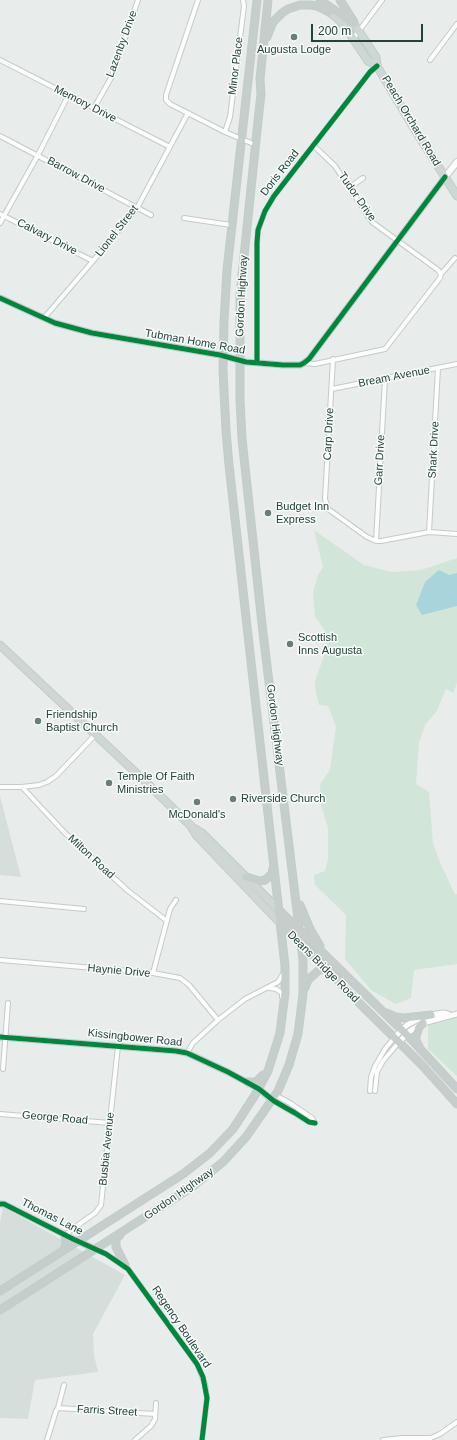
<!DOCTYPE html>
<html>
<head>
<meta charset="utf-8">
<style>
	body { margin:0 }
	#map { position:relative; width:457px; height:1440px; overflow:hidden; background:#e8edeb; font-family:Helvetica,sans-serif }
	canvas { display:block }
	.scale { position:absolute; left:311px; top:24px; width:112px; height:18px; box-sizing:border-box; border:2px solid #24423a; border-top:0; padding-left:5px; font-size:12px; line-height:14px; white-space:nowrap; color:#24423a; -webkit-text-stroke:3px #f7fbf9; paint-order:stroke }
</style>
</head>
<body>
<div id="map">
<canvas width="457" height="1440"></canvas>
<div class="scale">200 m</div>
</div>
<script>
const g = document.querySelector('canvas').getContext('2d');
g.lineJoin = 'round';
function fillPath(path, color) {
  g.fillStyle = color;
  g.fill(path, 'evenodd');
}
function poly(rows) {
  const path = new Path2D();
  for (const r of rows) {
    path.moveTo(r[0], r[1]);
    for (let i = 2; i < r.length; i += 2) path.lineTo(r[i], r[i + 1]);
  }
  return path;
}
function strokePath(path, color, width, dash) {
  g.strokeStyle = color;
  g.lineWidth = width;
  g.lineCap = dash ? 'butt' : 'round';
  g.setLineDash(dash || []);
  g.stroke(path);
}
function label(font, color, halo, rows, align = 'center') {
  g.font = font + ' Helvetica,sans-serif';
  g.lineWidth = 3;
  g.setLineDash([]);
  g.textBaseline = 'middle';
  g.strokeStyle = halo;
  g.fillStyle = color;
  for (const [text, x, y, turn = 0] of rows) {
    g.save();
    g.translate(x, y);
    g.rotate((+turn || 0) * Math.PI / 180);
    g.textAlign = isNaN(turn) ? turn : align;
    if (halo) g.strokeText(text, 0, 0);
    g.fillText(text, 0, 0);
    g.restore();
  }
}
fillPath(poly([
	[0,796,21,877,0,875],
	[3,1207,125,1275,93,1334,94,1355,98,1372,35,1380,28,1419,0,1418,0,1222]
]), '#d6dedb');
fillPath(poly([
	[314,530,364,565,392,572,421,570,457,558,457,683,453,693,446,689,437,711,425,725,419,743,416,784,429,792,433,843,441,865,455,894,457,894,457,964,414,970,411,998,396,1004,372,991,345,959,346,915,315,885,314,875,325,871,328,859,328,828,321,805,320,784,330,770,336,726,328,706,319,705,316,694,315,681,327,647,324,629,315,617,313,592,318,575,323,567],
	[457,1015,457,1076,428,1049,428,1021]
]), '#d1e6d8');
fillPath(poly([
	[439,570,449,575,457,573,457,606,422,615,416,605,425,582]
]), '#a9d4db');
const minor = poly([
	[198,0,166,95,166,100,170,104,225,132,256,145],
	[353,39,382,0],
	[0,60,170,147],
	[430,60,457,24],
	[94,108,112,76,138,0],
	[225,132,230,117,244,6,243,0],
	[0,136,151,215],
	[349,188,363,178],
	[0,214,93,261],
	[184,218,231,225],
	[0,223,38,155,68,96],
	[441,274,455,258],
	[44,318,93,261,137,208,188,113],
	[333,359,325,499,328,509,367,537,376,541,381,541,429,532,457,534],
	[257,363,257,243,258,230,265,211,274,196,350,98,370,72,377,66],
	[304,363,315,364,385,349,440,278,441,274,438,270,372,222,335,166,314,146],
	[332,389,457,364],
	[429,532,438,368],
	[376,541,385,379],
	[0,787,22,787,39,785,47,782,56,776,95,735],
	[22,787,64,832,127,890,167,921],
	[0,901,84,909],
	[0,960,153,973,180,978,189,985,218,1020],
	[153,973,170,909,176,900],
	[269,988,276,989,282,993,282,997],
	[187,1053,193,1043,218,1020,245,999,278,982,283,974],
	[3,1069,8,1003],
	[370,1091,371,1077,375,1066,385,1049,394,1038],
	[375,1091,377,1072,383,1061,399,1042],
	[275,1095,290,1103,312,1118,315,1123],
	[272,1100,309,1122,315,1123],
	[0,1114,110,1123],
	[65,1235,71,1230,95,1213,101,1205,118,1046],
	[95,1249,106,1254,128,1269,197,1364,205,1384,207,1398,202,1440],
	[58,1408,64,1385],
	[47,1440,56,1411,58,1408,155,1414],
	[135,1440,151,1426,155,1419,156,1403],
	[383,1440,402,1438,431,1438,440,1434,457,1422]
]);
const tertiary = poly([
	[0,298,55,323,92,333,220,355,246,362,283,365,300,365,304,363,309,359,445,177],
	[0,1037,176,1051,187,1053,228,1072,250,1084,259,1089,272,1100],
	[394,1038,407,1025,424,1016,443,1013,448,1014],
	[399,1042,410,1031,423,1023,457,1014],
	[0,1204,4,1204,73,1239,95,1249]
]);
const secondary = poly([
	[445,177,457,162]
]);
const primary = poly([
	[329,12,337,18,346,28,368,61,377,66],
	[354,24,376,57,377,66,415,130,457,196],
	[0,645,150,786,192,827,202,833,279,910],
	[192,828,197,836,281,924]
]);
const trunk = poly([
	[320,0,354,24],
	[340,0,354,22],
	[267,37,273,22,282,13,288,9,300,5,310,5,317,6,329,12],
	[246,877,260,881,265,880,272,874,273,868],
	[300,905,310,929,320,946],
	[279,910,411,1039,457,1089],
	[281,924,337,979,342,986,421,1064,457,1104],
	[305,988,308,980,319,970,327,969],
	[387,1013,396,1017,404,1018,431,1015],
	[419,1046,416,1041,416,1036,419,1027,423,1023],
	[248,1082,256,1082,263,1075],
	[120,1235,116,1239,116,1247,125,1265],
	[64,1250,66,1243,65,1235],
	[0,1291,183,1174,210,1153,233,1129,255,1095,268,1071,280,1033,285,993,285,966,229,465,226,431,223,370,224,321,227,270,257,0],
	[0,1310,192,1187,223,1162,246,1137,278,1091,289,1065,298,1034,303,994,303,960,263,633,242,439,240,399,240,295,258,121,261,94,260,79,268,0]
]);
strokePath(minor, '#c5cac8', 6);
strokePath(tertiary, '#c5cac8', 7);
strokePath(secondary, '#c3cbc8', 8);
strokePath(primary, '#c3ccc9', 9);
strokePath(trunk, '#c3ccc9', 9);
strokePath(minor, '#fcfcfc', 4);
strokePath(tertiary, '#fcfcfc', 5);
strokePath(secondary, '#fcfcfc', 6);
strokePath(primary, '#cfd7d5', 7);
strokePath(trunk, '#c6cecc', 7);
strokePath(poly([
	[0,298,55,323,92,333,220,355,246,362,283,365,300,365,304,363,309,359,445,177],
	[257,363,257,243,258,230,265,211,274,196,350,98,370,72,377,66],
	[0,1037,176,1051,187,1053,228,1072,250,1084,259,1089,274,1101,295,1113,309,1122,315,1123],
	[0,1204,4,1204,73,1239,106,1254,128,1269,197,1364,203,1377,207,1398,202,1440]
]), '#00873e', 5);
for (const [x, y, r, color] of [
	[294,37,4,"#697e78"],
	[268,513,4,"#697e78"],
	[290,644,4,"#697e78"],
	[38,721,4,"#697e78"],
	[109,783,4,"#697e78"],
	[233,799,4,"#697e78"],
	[197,802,4,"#697e78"]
]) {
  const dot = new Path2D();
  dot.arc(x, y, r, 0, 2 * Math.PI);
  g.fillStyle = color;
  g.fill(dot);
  strokePath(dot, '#f7fbf9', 1.5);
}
label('11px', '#24423a', '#f7fbf9', [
	["Lazenby Drive",122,44,-70],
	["Minor Place",236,66,-83],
	["Memory Drive",85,104,27],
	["Peach Orchard Road",411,121,59],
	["Doris Road",280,173,-52],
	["Barrow Drive",76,175,28],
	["Tudor Drive",357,197,55],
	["Lionel Street",117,231,-52],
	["Calvary Drive",47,237,27],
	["Gordon Highway",242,296,-87],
	["Tubman Home Road",195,342,10],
	["Bream Avenue",394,377,-11],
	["Carp Drive",329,434,-87],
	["Shark Drive",434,450,-87],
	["Garr Drive",380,460,-87],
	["Gordon Highway",275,725,83],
	["Milton Road",91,857,43],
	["Deans Bridge Road",323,967,45],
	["Haynie Drive",119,971,5],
	["Kissingbower Road",135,1038,6],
	["George Road",55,1118,5],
	["Busbia Avenue",107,1149,-84],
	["Gordon Highway",179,1194,-35],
	["Thomas Lane",52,1217,27],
	["Regency Boulevard",181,1327,56],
	["Farris Street",107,1411,3]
]);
label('11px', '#24423a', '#f7fbf9', [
	["Augusta Lodge",294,50,"center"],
	["Budget Inn",276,507],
	["Express",276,520],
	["Scottish",298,638],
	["Inns Augusta",298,651],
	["Friendship",46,715],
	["Baptist Church",46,728],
	["Temple Of Faith",117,777],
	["Ministries",117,790],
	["Riverside Church",241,799],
	["McDonald's",197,815,"center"]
], 'left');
</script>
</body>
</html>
